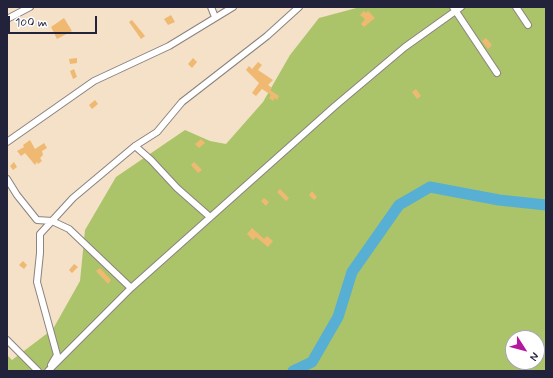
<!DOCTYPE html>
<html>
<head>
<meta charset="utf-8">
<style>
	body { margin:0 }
	#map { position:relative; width:553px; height:378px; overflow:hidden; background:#f4e1c7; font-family:Mynerve,sans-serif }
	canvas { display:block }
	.frame { position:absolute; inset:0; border:8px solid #22223b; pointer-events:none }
	.north { position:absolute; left:505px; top:330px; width:40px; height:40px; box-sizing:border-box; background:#fff; border:1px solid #a7a7b1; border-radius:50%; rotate:126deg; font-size:11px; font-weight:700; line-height:16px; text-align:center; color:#22223b }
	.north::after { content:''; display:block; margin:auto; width:14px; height:18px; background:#b5179e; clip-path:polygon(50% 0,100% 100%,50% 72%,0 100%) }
	.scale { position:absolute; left:8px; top:16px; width:89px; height:18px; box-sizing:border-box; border:2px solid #22223b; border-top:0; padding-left:5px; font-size:12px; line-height:14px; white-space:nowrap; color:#22223b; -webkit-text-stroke:3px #fff; paint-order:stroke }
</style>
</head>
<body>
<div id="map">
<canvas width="553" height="378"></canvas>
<div class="frame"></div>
<div class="north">N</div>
<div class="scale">100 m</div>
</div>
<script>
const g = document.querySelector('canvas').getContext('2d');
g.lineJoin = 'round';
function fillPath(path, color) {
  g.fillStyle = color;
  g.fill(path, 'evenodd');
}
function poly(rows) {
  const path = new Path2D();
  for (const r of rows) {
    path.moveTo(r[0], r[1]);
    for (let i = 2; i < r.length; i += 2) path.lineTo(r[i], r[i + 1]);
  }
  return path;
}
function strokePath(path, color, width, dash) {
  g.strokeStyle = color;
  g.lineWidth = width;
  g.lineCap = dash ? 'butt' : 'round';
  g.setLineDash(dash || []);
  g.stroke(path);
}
fillPath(poly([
	[360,7,546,7,546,371,7,371,7,355,12,360,53,329,80,281,85,230,116,177,185,130,210,141,226,144,263,102,290,55,319,18],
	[513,338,537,338,537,362,513,362]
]), '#abc46a');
strokePath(poly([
	[293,371,312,362,338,317,352,272,399,205,430,187,499,200,546,205]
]), '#57afd4', 11);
fillPath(poly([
	[364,11,366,13,368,11,375,18,364,27,361,24,365,19,360,15],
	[171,15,175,22,168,25,164,19],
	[64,18,72,31,57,39,51,27],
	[132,20,145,36,141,39,129,22],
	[486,38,492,45,488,49,482,41],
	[77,58,77,63,70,64,69,59],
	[193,58,197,62,192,68,188,64],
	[258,62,262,65,258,70,273,80,268,85,272,88,270,90,279,96,277,100,275,98,273,101,269,98,271,95,262,89,256,96,252,93,259,83,246,70,249,66,252,69],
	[74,69,77,77,73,79,70,71],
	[416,89,421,96,417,99,412,92],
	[95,100,98,104,92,109,89,105],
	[201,139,205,143,199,148,195,144],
	[30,140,35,149,44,143,47,148,42,151,43,155,40,158,42,161,38,164,37,162,35,165,25,153,21,156,17,151,24,147,23,145],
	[14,162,17,167,13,170,10,166],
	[194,162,202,170,198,173,191,165],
	[280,189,289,198,286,201,277,192],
	[312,191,317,197,314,200,309,195],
	[264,198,269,202,266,206,261,201],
	[252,228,264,239,267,236,273,241,268,247,256,237,253,240,247,234],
	[23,261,27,265,24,269,19,265],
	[74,264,78,267,72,273,69,270],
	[100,268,111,280,108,284,96,271]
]), '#efb972');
const minor = poly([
	[211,7,215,17],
	[453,7,497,73],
	[516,7,528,25],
	[7,19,30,7],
	[7,142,94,81,169,46,233,7],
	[135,146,151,160,177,188,210,217],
	[7,179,17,195,37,220,52,221,69,229,131,288],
	[7,340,38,371],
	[51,365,57,355,37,282,40,253,40,234,73,198,135,146,157,132,182,102,267,36,299,7],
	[48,371,131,288,335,106,405,47,461,7]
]);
strokePath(minor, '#8b8281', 8);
strokePath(minor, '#fff', 6);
</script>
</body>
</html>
